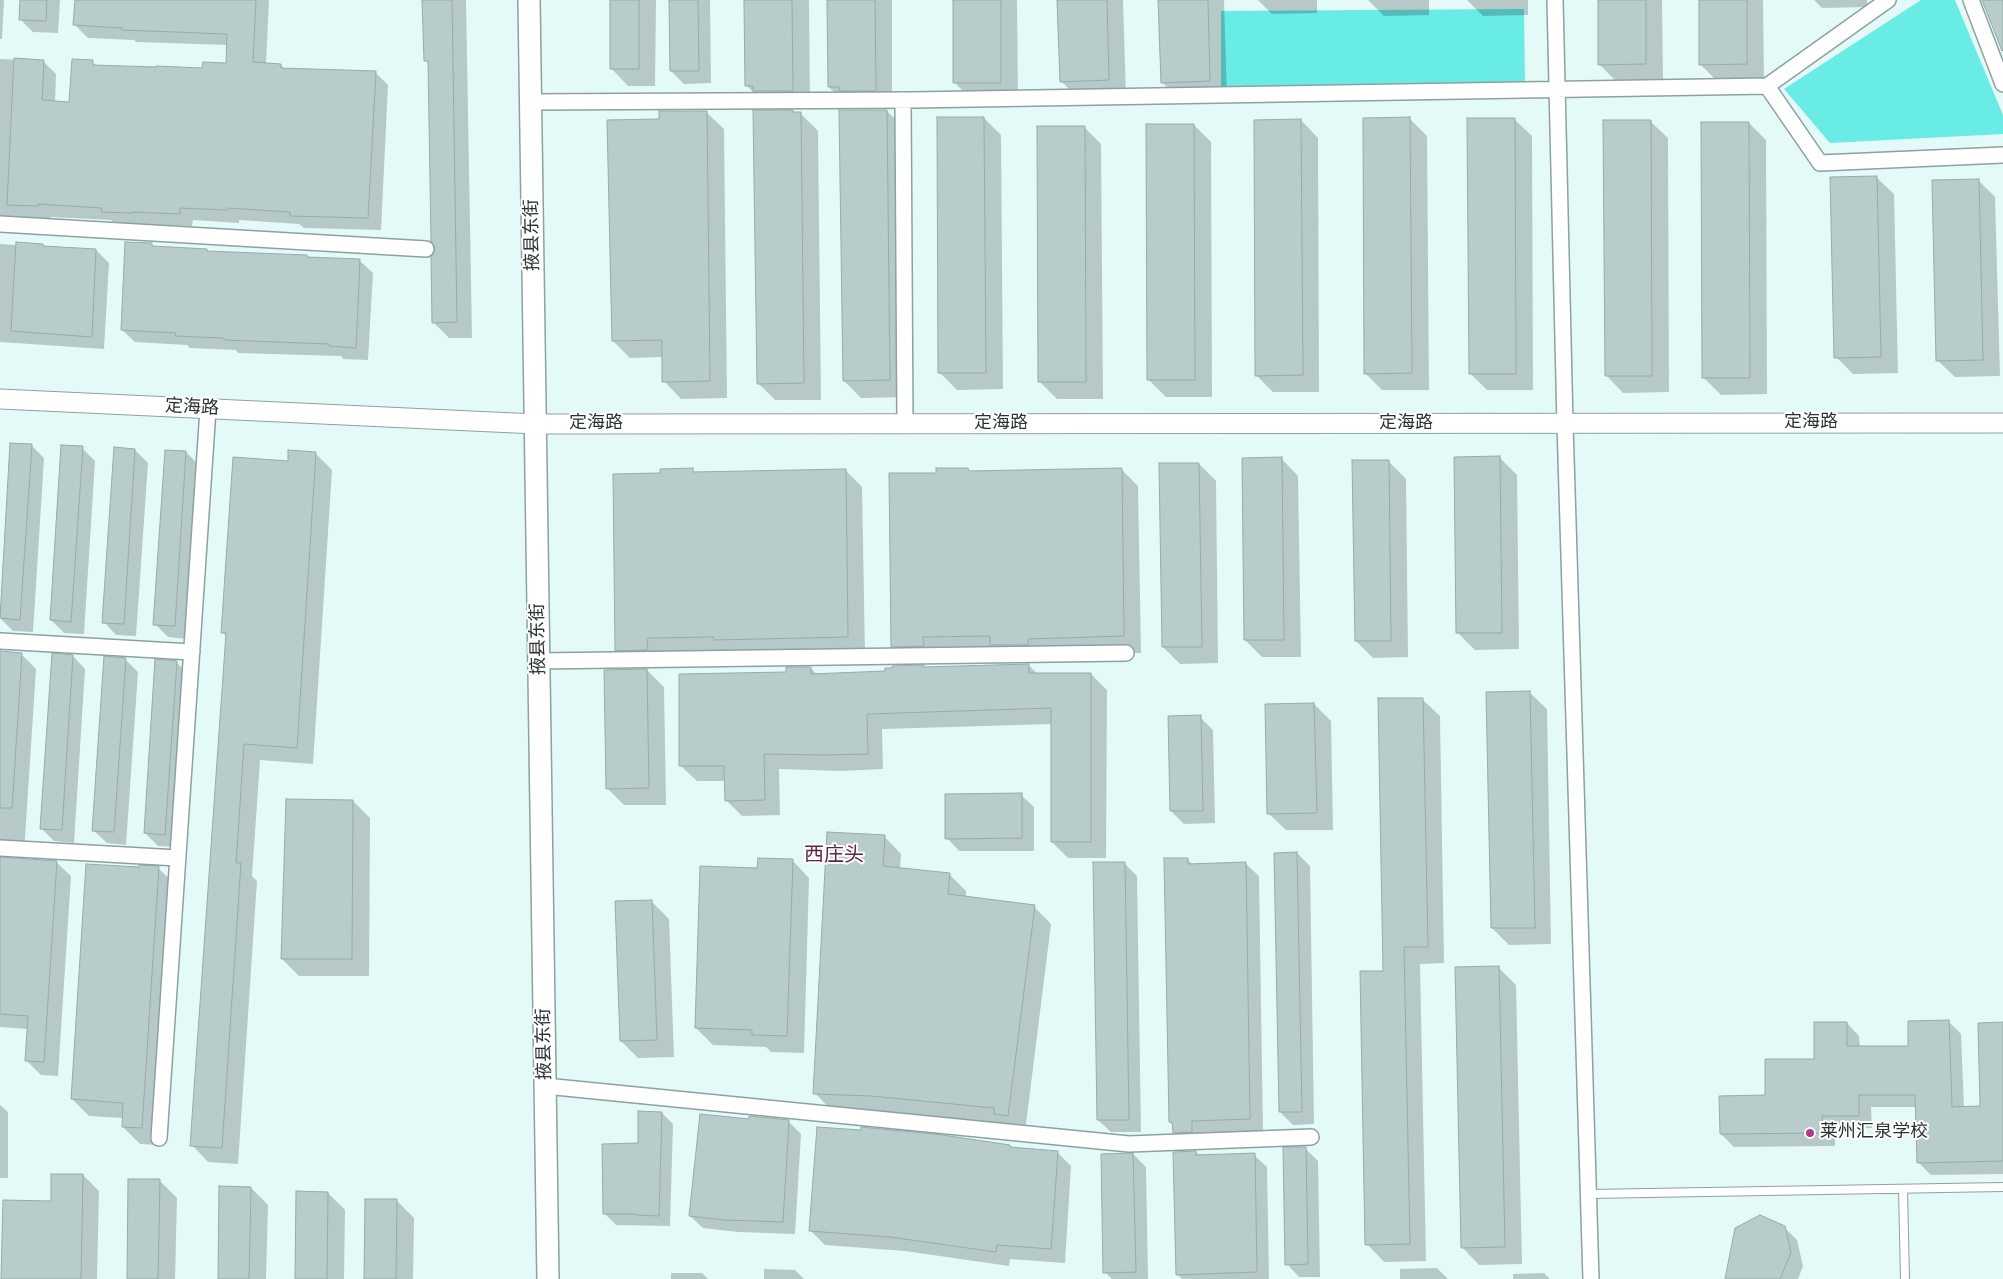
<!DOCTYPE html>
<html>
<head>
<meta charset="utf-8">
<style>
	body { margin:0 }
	canvas { display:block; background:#e4faf9 }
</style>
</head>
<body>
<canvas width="2003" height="1279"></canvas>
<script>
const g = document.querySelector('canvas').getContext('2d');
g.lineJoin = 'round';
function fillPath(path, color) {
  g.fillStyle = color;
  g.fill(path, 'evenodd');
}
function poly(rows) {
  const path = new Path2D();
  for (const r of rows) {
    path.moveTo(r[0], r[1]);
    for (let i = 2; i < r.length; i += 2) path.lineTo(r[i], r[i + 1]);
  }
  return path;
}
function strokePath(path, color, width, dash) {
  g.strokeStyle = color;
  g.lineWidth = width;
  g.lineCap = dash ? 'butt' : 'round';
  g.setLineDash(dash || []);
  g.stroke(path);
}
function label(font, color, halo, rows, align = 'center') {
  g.font = font + ' Jost,"Noto Sans SC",sans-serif';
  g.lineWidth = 4;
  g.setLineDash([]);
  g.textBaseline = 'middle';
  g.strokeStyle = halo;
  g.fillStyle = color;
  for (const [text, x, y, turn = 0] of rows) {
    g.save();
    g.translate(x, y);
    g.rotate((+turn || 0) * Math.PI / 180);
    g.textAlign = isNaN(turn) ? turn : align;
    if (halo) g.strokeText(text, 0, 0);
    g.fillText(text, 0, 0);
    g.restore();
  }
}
fillPath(poly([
	[1921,0,1955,0,2003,115,2003,134,1830,143,1784,89],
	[1524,9,1525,85,1221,86,1221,11]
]), '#69ebe6');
fillPath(poly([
	[0,0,4,0,2,39,0,39],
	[21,0,60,0,58,33,33,32,20,19],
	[76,0,269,0,266,64,281,65,285,70,375,72,388,85,381,230,304,228,299,224,239,220,239,223,193,220,192,226,115,224,111,220,51,217,51,219,0,216,0,59,43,61,56,74,55,102,71,103,92,62,97,66,204,70,227,64,228,45,136,42,134,40,88,38,75,25],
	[424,0,466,0,472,338,449,338,433,322,437,249,429,64,425,60],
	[612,0,656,0,655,86,628,86,611,68],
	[670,0,710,0,711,83,684,84,671,71],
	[746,0,809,0,810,108,763,102,746,85],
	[829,0,892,0,892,108,846,104,829,87],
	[954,0,1017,0,1018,100,972,100,955,83],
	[1059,0,1123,0,1126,97,1078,98,1061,81],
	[1159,0,1224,0,1227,98,1179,99,1162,82],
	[1258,0,1317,0,1317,13,1272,14],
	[1368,0,1429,0,1429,15,1384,16],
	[1467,0,1528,0,1528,15,1483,16],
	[1599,0,1662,0,1663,81,1616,81,1599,64],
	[1700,0,1763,0,1764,81,1717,81,1700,64],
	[1814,0,1867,0,1868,7,1822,8],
	[792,111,795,114,801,114,818,131,821,400,775,400,758,383],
	[887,111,904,128,907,397,861,398,844,381],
	[706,112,724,129,727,398,681,399,664,381,663,357,630,358,613,341,661,120],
	[984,118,1001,135,1003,389,957,390,939,372],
	[1410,119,1427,136,1429,390,1382,390,1365,373],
	[1514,119,1532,136,1533,390,1487,390,1470,373],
	[1301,120,1318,138,1319,392,1273,392,1256,375],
	[1650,121,1668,138,1669,392,1623,393,1606,375],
	[1749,123,1766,140,1767,394,1721,395,1704,378],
	[1194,125,1211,142,1212,397,1166,397,1149,380],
	[1084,127,1101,144,1103,399,1057,399,1040,382],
	[1876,177,1894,194,1898,373,1853,374,1836,357],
	[1978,180,1995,197,2000,376,1955,377,1937,360],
	[0,244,96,250,109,263,104,349,0,342],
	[151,244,155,248,206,250,209,252,306,256,309,258,360,261,373,273,368,360,343,359,341,356,238,353,236,350,190,348,187,345,135,342,122,330],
	[11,444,31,445,44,458,33,632,13,631,0,618],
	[82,448,95,461,84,634,64,633,51,620],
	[135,450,148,463,136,636,116,635,104,622],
	[166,451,186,452,199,465,187,639,168,637,155,624],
	[290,452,316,454,332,470,313,764,260,760,252,876,257,881,238,1164,208,1162,192,1145,227,637,222,632,289,462],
	[1499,457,1517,475,1519,649,1475,650,1458,633],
	[1281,458,1298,476,1301,657,1262,657,1245,640],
	[1388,461,1406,479,1408,657,1373,658,1356,641],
	[1199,464,1216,481,1218,663,1180,664,1163,647],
	[968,469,972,473,1121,469,1138,486,1141,653,1044,655,1045,662,1008,662,999,653,940,654,940,663,910,664,893,646,937,474],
	[692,470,696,473,845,470,862,487,865,654,664,655,664,667,634,667,617,650,662,475],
	[21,654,36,669,24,853,11,854,4,859,56,862,71,876,58,1076,41,1075,26,1060,28,1029,0,1027,0,677],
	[73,656,85,669,74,843,54,841,41,828],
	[125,659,138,672,126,845,107,843,94,831],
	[176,662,189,675,178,847,158,846,145,833],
	[1028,665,1038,674,1091,674,1107,690,1106,858,1068,858,1052,842,1053,724,882,729,883,769,841,771,779,769,780,815,742,816,726,800,725,781,697,781,681,766,787,674,811,668,817,675,886,672,925,668],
	[647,670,664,687,666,805,624,805,607,788],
	[1529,692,1547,709,1551,944,1509,945,1492,928],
	[1422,699,1440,716,1444,963,1420,964,1426,1261,1384,1262,1367,1244,1384,972],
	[1314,704,1331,721,1333,830,1286,830,1268,813],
	[1200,717,1213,730,1215,823,1184,824,1171,811],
	[1021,795,1034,807,1034,851,959,851,947,838],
	[353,801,370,818,369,976,299,976,282,959],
	[884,836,901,854,900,869,949,874,966,891,966,898,1034,907,1051,924,1025,1132,1006,1124,889,1112,832,1111,815,1093],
	[1297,853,1310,866,1314,1124,1293,1125,1280,1112],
	[1187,859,1193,865,1246,864,1259,876,1263,1132,1204,1133,1204,1145,1187,1145,1174,1132,1174,1126,1170,1122],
	[792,860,809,878,804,1053,771,1052,766,1047,713,1045,696,1028,759,869],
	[1124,863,1137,876,1141,1132,1111,1132,1098,1120],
	[158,868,176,885,159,1145,140,1144,123,1127,123,1118,89,1116,72,1099,140,869],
	[651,901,669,919,674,1057,638,1058,621,1041],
	[1499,968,1516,985,1522,1264,1479,1265,1462,1247],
	[1948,1021,1961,1034,1964,1108,1982,1108,2003,1023,2003,1174,1931,1175,1918,1162,1917,1107,1871,1107,1872,1128,1835,1129,1835,1146,1734,1147,1721,1134,1815,1060,1847,1023,1859,1036,1860,1047,1910,1047],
	[0,1105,8,1112,8,1178,0,1178],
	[662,1113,673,1124,670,1226,616,1225,605,1214,639,1144],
	[750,1120,788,1121,801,1134,795,1234,738,1232,703,1228,690,1216],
	[1305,1148,1318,1161,1320,1277,1299,1277,1287,1264],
	[1011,1149,1057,1152,1071,1166,1065,1263,1010,1259,1009,1266,905,1251,825,1245,811,1231],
	[1196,1152,1200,1156,1254,1155,1267,1167,1269,1279,1182,1279,1177,1274],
	[1133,1154,1146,1167,1148,1279,1112,1279,1105,1272],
	[83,1175,99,1191,97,1279,2,1279,52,1202],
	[160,1181,177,1198,175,1279,128,1279],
	[251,1188,268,1205,266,1279,219,1279],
	[328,1193,345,1210,344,1279,296,1279],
	[397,1201,414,1218,413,1279,365,1279],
	[1784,1227,1797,1240,1803,1266,1798,1279,1726,1279],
	[1437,1268,1448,1279,1400,1279,1400,1269],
	[764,1269,795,1270,804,1279,764,1279],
	[671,1273,702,1273,708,1279,671,1279],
	[1544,1273,1550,1279,1513,1279,1513,1274]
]), '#0003');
const building = poly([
	[20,0,47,0,46,21,19,20,20,0],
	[75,0,256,0,253,62,281,64,281,68,376,71,368,218,290,216,290,212,227,208,227,210,180,208,180,214,133,212,133,213,101,212,102,208,38,204,38,206,7,205,14,58,44,60,42,100,69,102,72,59,93,60,93,65,156,67,156,66,202,68,203,62,226,63,227,34,122,30,122,28,73,25,75,0],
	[422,0,452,0,457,322,432,323,431,257,435,249,431,241,428,61,424,61,422,0],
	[610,0,639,0,639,69,610,69,610,0],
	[669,0,698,0,699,71,670,71,669,0],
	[744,0,792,0,793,91,753,91,753,86,745,86,744,0],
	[827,0,875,0,876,91,839,91,839,87,828,87,827,0],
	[953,0,1001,0,1001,83,953,83,953,0],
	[1057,0,1107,0,1109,80,1060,82,1057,0],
	[1158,0,1208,0,1210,81,1161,83,1158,0],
	[1598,0,1646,0,1646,64,1598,65,1598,0],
	[1699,0,1747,0,1747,64,1699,65,1699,0],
	[1982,0,2003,0,2003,50,2002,51,1982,0],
	[753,110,793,110,793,112,801,112,804,383,757,384,753,110],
	[839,110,887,110,890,380,843,381,839,110],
	[659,111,707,111,710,381,662,382,662,340,612,341,607,120,659,119,659,111],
	[937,117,984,117,986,373,938,373,937,117],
	[1410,117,1412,373,1364,374,1363,118,1410,117],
	[1467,118,1515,118,1516,374,1469,374,1467,118],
	[1301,119,1303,375,1255,376,1254,120,1301,119],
	[1603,120,1651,120,1652,376,1605,376,1603,120],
	[1701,122,1749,122,1750,378,1702,378,1701,122],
	[1146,124,1194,124,1195,380,1147,380,1146,124],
	[1037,126,1085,126,1086,382,1038,382,1037,126],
	[1877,176,1881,357,1834,358,1830,177,1877,176],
	[1979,179,1983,360,1936,361,1932,180,1979,179],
	[16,242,43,244,43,246,96,249,92,337,11,331,16,242],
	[125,242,152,243,152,246,207,249,207,251,307,255,307,257,360,259,356,348,329,346,329,344,224,340,224,338,175,336,176,333,121,330,125,242],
	[10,443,32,444,20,620,0,618,10,443],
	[61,445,83,446,71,622,50,620,61,445],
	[114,447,135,449,124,624,102,623,114,447],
	[165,450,186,451,175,626,153,625,165,450],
	[288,450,316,452,297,748,244,744,236,863,241,863,222,1148,190,1146,226,633,221,633,233,457,288,461,288,450],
	[1500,456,1502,633,1456,633,1454,457,1500,456],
	[1282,457,1284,640,1244,640,1242,458,1282,457],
	[1352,460,1389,460,1391,641,1355,641,1352,460],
	[1159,463,1199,463,1202,647,1162,647,1159,463],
	[693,468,693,472,846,469,848,637,714,640,714,637,648,638,647,650,615,651,613,474,660,473,660,469,693,468],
	[936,468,968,468,969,471,1122,468,1124,636,1028,639,1028,645,990,645,990,636,923,637,924,646,891,647,889,473,936,473,936,468],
	[0,651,22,653,12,808,0,808,0,651],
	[52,653,73,655,62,830,40,829,52,653],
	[104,656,126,658,114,832,92,831,104,656],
	[155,659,177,661,165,835,144,833,155,659],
	[1029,664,1029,673,1091,673,1091,842,1051,842,1051,708,867,714,868,754,824,755,764,754,765,800,725,801,724,766,679,766,679,674,786,672,786,667,811,667,811,674,885,671,885,668,892,668,892,666,924,665,924,667,1029,664],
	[647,669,649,788,606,789,604,670,647,669],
	[1530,691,1535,928,1491,928,1486,692,1530,691],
	[1378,698,1423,698,1428,947,1404,947,1410,1244,1365,1245,1360,971,1383,971,1378,698],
	[1314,703,1317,813,1267,814,1265,704,1314,703],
	[1201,715,1203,811,1170,811,1168,716,1201,715],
	[1022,793,1022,838,945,839,945,794,1022,793],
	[286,799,353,800,352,959,281,959,286,799],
	[827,832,885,835,883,866,950,873,948,894,1035,905,1008,1116,994,1114,994,1108,871,1096,813,1094,827,832],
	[1297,852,1302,1112,1279,1112,1274,853,1297,852],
	[0,857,57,861,44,1062,25,1061,28,1016,0,1014,0,857],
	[758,858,793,859,787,1036,752,1035,752,1030,695,1028,700,866,757,868,758,858],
	[1164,858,1188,858,1188,864,1246,862,1250,1119,1192,1121,1192,1132,1173,1133,1172,1122,1169,1122,1164,858],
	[1093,862,1125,862,1129,1120,1097,1120,1093,862],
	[86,864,139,867,139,865,159,866,142,1128,122,1127,123,1103,71,1099,86,864],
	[652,900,657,1040,620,1041,615,901,652,900],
	[1499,966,1505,1247,1461,1248,1455,967,1499,966],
	[1949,1020,1952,1107,1980,1106,1978,1023,2003,1022,2003,1161,1917,1163,1915,1095,1859,1095,1859,1116,1822,1116,1823,1133,1720,1134,1719,1096,1765,1095,1765,1059,1814,1059,1814,1022,1847,1022,1847,1046,1908,1046,1908,1021,1949,1020],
	[638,1111,662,1112,659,1216,636,1215,636,1214,603,1214,602,1144,638,1143,638,1111],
	[700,1114,749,1119,749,1116,789,1120,783,1222,725,1220,689,1216,700,1114],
	[817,1127,861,1130,861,1127,943,1135,1010,1145,1010,1147,1058,1151,1051,1249,997,1245,996,1252,890,1237,809,1231,817,1127],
	[1283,1147,1306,1147,1308,1264,1285,1265,1283,1147],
	[1196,1151,1196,1155,1255,1153,1257,1272,1176,1275,1173,1152,1196,1151],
	[1133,1153,1136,1272,1103,1273,1101,1154,1133,1153],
	[51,1174,83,1174,81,1279,1,1279,3,1200,51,1201,51,1174],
	[128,1179,160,1179,158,1279,127,1279,128,1179],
	[219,1186,251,1187,249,1279,218,1279,219,1186],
	[296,1191,328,1192,327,1279,295,1279,296,1191],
	[365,1199,397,1199,396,1279,364,1279,365,1199],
	[1760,1215,1785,1226,1791,1252,1780,1279,1725,1279,1735,1228,1760,1215]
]);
fillPath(building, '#b7cccb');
strokePath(building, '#96abaa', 1);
const service = poly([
	[1903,1189,1905,1279],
	[1588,1194,2003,1187]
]);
const minor = poly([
	[1555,0,1565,424,1591,1279],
	[1971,0,2003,84],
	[1767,86,1888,0],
	[903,100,905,424],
	[531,102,913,100,1767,86,1820,163,2003,155],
	[0,224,426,249],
	[0,641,192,652],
	[539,661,1126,653],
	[0,848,178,858],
	[545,1086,1129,1144,1311,1137],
	[159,1138,208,409]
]);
const tertiary = poly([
	[0,399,536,424,2003,423]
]);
const secondary = poly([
	[529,0,548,1279]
]);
strokePath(service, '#8da1a0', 10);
strokePath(minor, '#8da1a0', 18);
strokePath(tertiary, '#8da1a0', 21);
strokePath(secondary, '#8da1a0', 24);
strokePath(service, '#fff', 8);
strokePath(minor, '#fff', 15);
strokePath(tertiary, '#fff', 19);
strokePath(secondary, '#fff', 21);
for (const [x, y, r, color] of [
	[1810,1133,5,"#b2398d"]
]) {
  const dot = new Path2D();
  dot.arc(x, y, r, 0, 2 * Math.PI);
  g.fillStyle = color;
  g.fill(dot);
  strokePath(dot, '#fff', 2);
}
label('18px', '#283030', '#fff', [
	["掖县东街",533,235,-91],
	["定海路",192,408,3],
	["定海路",1811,423],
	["定海路",596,424],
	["定海路",1001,424],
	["定海路",1406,424],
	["掖县东街",539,639,-91],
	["掖县东街",545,1044,-91]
]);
label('18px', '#283030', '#fff', [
	["莱州汇泉学校",1820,1133]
], 'left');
label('20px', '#5e234b', '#fff', [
	["西庄头",834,856]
]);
</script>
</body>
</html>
